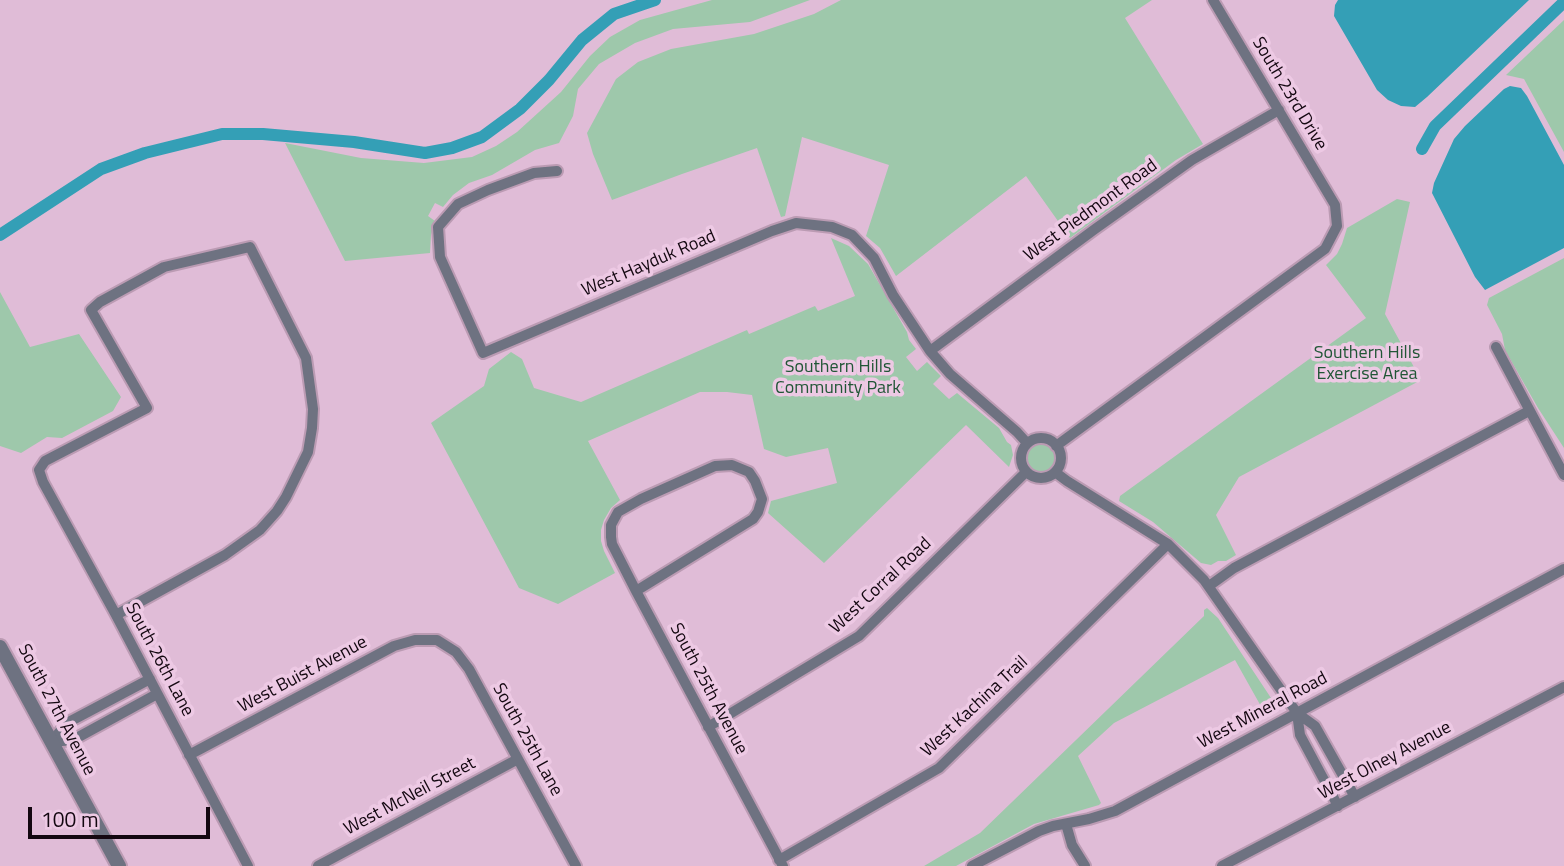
<!DOCTYPE html>
<html>
<head>
<meta charset="utf-8">
<style>
	body { margin:0 }
	#map { position:relative; width:1564px; height:866px; overflow:hidden; background:#e0bcd7; font-family:"Titillium Web",sans-serif }
	canvas { display:block }
	.scale { position:absolute; left:28px; top:807px; width:182px; height:32px; box-sizing:border-box; border:4px solid #130710; border-top:0; padding-left:9px; font-size:21px; line-height:24px; white-space:nowrap; color:#130710; -webkit-text-stroke:5px #edc9e4; paint-order:stroke }
</style>
</head>
<body>
<div id="map">
<canvas width="1564" height="866"></canvas>
<div class="scale">100 m</div>
</div>
<script>
const g = document.querySelector('canvas').getContext('2d');
g.lineJoin = 'round';
function fillPath(path, color) {
  g.fillStyle = color;
  g.fill(path, 'evenodd');
}
function poly(rows) {
  const path = new Path2D();
  for (const r of rows) {
    if (r.length === 3) {
      path.moveTo(r[0] + r[2], r[1]);
      path.arc(r[0], r[1], r[2], 0, 2 * Math.PI);
      continue;
    }
    path.moveTo(r[0], r[1]);
    for (let i = 2; i < r.length; i += 2) path.lineTo(r[i], r[i + 1]);
  }
  return path;
}
function strokePath(path, color, width, dash) {
  g.strokeStyle = color;
  g.lineWidth = width;
  g.lineCap = dash ? 'butt' : 'round';
  g.setLineDash(dash || []);
  g.stroke(path);
}
function label(font, color, halo, rows, align = 'center') {
  g.font = font + ' "Titillium Web",sans-serif';
  g.lineWidth = 7;
  g.setLineDash([]);
  g.textBaseline = 'middle';
  g.strokeStyle = halo;
  g.fillStyle = color;
  for (const [text, x, y, turn = 0] of rows) {
    g.save();
    g.translate(x, y);
    g.rotate((+turn || 0) * Math.PI / 180);
    g.textAlign = isNaN(turn) ? turn : align;
    if (halo) g.strokeText(text, 0, 0);
    g.fillText(text, 0, 0);
    g.restore();
  }
}
fillPath(poly([
	[712,0,810,0,750,22,673,29,635,43,599,64,578,89,573,116,559,143,535,150,492,175,469,183,453,195,443,207,435,203,428,216,435,221,431,235,430,253,345,261,285,143,361,158,424,163,472,157,496,146,517,132,561,92,590,56,610,37,640,20],
	[841,0,1152,0,1125,18,1203,144,1176,160,1070,238,1026,176,896,276,880,248,866,236,889,165,802,137,785,216,781,217,757,148,682,174,612,200,593,154,587,133,616,79,638,62,671,49,754,34,814,14],
	[1564,20,1564,152,1524,79,1506,75],
	[1397,199,1410,202,1385,314,1421,380,1239,477,1216,515,1236,555,1226,561,1218,561,1211,565,1201,563,1153,522,1119,501,1120,496,1366,318,1326,265,1337,254,1342,244,1347,228],
	[831,238,849,246,868,264,907,332,909,340,916,349,906,357,917,371,927,362,941,376,933,384,949,399,957,393,999,428,1007,442,1011,445,1013,455,1009,467,966,425,824,563,768,513,771,501,837,483,828,448,786,457,764,449,752,395,727,392,700,392,588,441,620,500,611,508,604,520,601,530,601,541,604,551,615,573,558,604,519,588,431,423,484,386,489,369,511,352,522,359,534,388,581,402,747,330,749,334,815,306,818,311,855,296],
	[1564,258,1564,448,1538,408,1505,350,1502,334,1487,305,1489,298],
	[0,292,30,347,79,334,121,397,113,411,62,438,47,437,21,453,0,446],
	[1041,458,20],
	[1207,608,1218,618,1271,698,1273,706,1267,717,1235,660,1114,723,1078,756,1101,803,1099,805,1034,824,956,866,924,866,980,833,1204,616,1204,610]
]), '#9ec8ab');
fillPath(poly([
	[1338,0,1529,0,1427,97,1415,107,1401,106,1388,100,1377,90,1334,16,1335,5],
	[1510,86,1521,88,1527,96,1564,165,1564,248,1485,290,1475,277,1432,193,1434,183,1454,139,1465,126,1504,89]
]), '#349fb6');
strokePath(poly([
	[1422,149,1435,126,1564,2],
	[0,235,101,169,145,153,222,134,263,134,354,142,425,153,452,148,482,137,520,109,549,80,582,40,614,14,655,0]
]), '#349fb6', 12);
const minor = poly([
	[557,171,534,173,488,190,458,204,438,227,440,257,483,353,772,231,796,223,832,227,852,235,874,258,893,295,930,351,950,374,1017,432,1027,443],
	[1496,347,1564,475],
	[930,351,1095,229,1192,160,1279,110],
	[1041,458,20],
	[1056,446,1325,249,1337,226,1335,205,1213,0],
	[1055,472,1067,481,1168,544,1204,580,1297,713,1315,726,1355,797],
	[1209,586,1234,568,1529,411],
	[636,591,753,519,758,512,762,499,755,481,749,472,732,465,715,466,641,499,618,512,611,525,611,537,612,544,636,591,783,866],
	[116,615,225,555,260,530,277,511,286,497,308,452,312,428,313,409,306,358,250,247,164,267,100,302,91,310,147,408,45,461,39,470,43,482,116,615,248,866],
	[1297,713,1300,735,1338,806],
	[708,727,859,636,1026,472],
	[51,742,73,740,157,694],
	[51,742,67,723,150,679],
	[189,755,394,646,415,640,437,640,456,652,469,669,576,866],
	[1066,824,1072,845,1085,866],
	[779,860,939,768,1168,544],
	[318,866,518,759],
	[972,866,1039,831,1053,826,1089,819,1115,811,1564,569],
	[1222,866,1564,687]
]);
const tertiary = poly([
	[0,647,119,866]
]);
strokePath(minor, '#bb9bb3', 14);
strokePath(tertiary, '#bb9bb3', 18);
strokePath(minor, '#6e7281', 10);
strokePath(tertiary, '#6e7281', 14);
label('18px', '#130710', '#edc9e4', [
	["South 23rd Drive",1289,94,59],
	["West Piedmont Road",1091,211,-36],
	["West Hayduk Road",649,264,-23],
	["West Corral Road",881,586,-43],
	["South 26th Lane",159,660,62],
	["West Buist Avenue",303,675,-28],
	["South 25th Avenue",708,689,62],
	["West Kachina Trail",975,707,-43],
	["South 27th Avenue",56,710,62],
	["West Mineral Road",1263,711,-28],
	["South 25th Lane",527,740,61],
	["West Olney Avenue",1385,761,-28],
	["West McNeil Street",410,797,-28]
]);
label('18px', '#215636', '#edc9e4', [
	["Southern Hills",1367,354],
	["Exercise Area",1367,375],
	["Southern Hills",838,368],
	["Community Park",838,389]
]);
</script>
</body>
</html>
